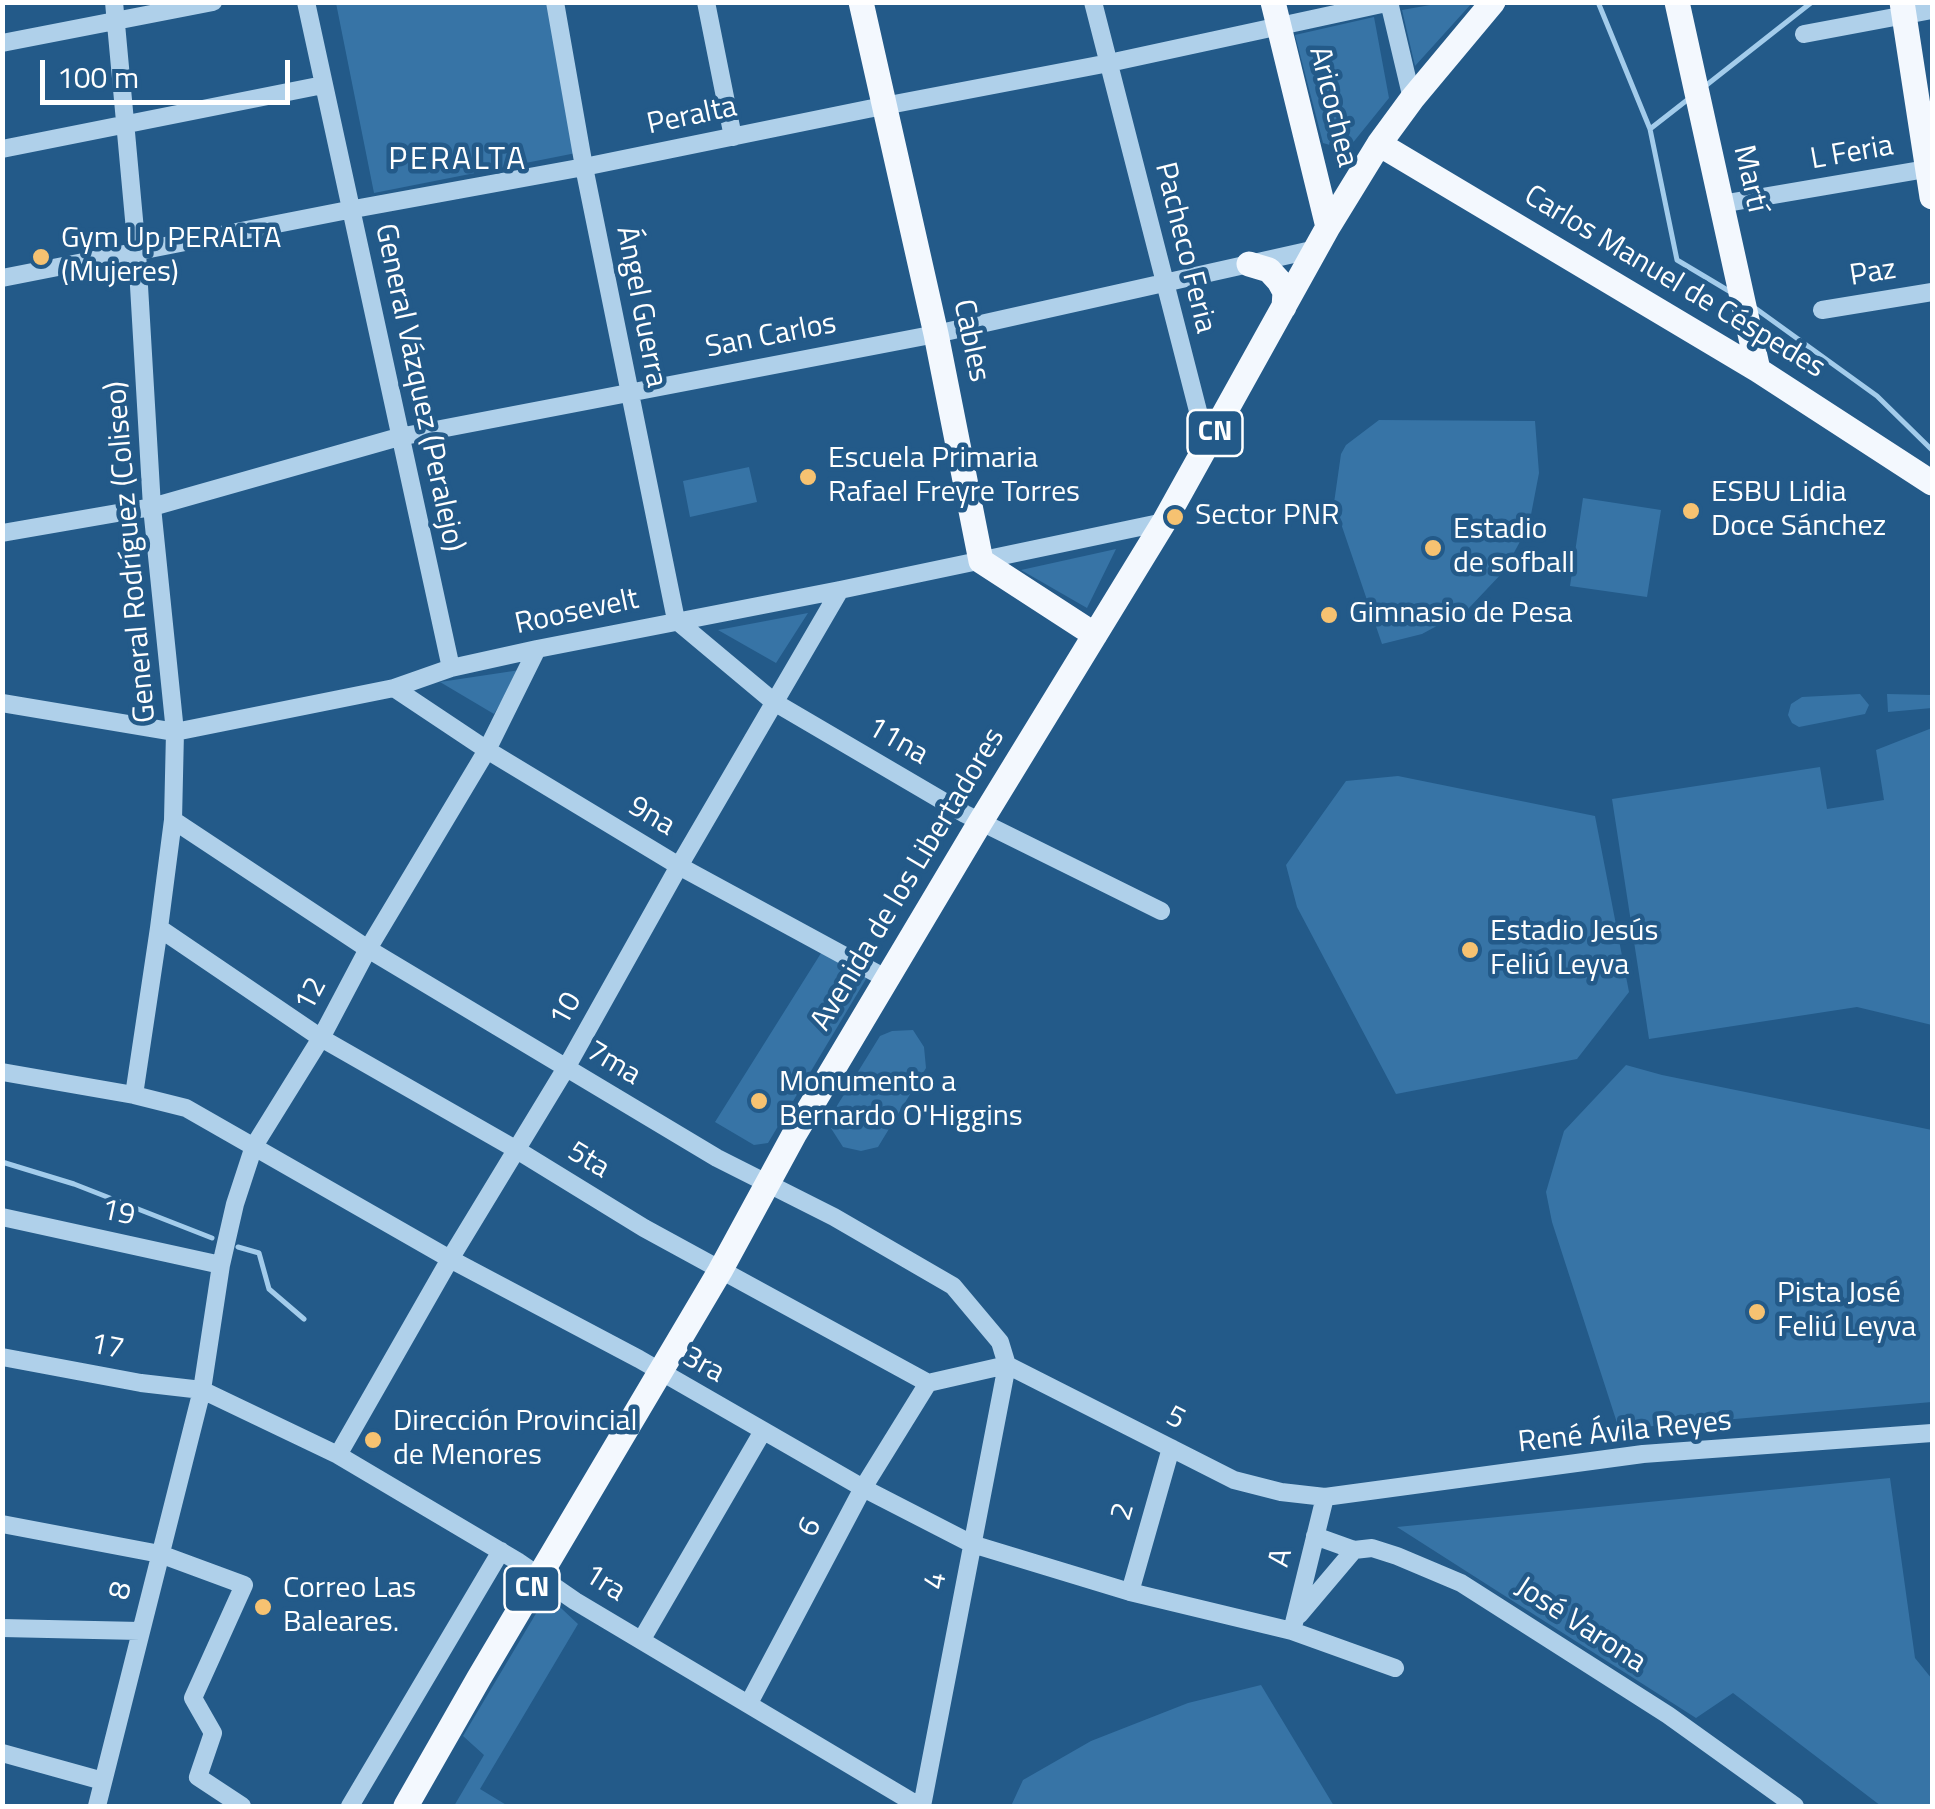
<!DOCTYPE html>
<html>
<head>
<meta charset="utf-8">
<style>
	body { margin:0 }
	#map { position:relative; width:1935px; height:1809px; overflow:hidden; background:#235a89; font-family:"Titillium Web",sans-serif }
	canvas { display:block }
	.frame { position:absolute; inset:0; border:5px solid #fff; pointer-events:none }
	.scale { position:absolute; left:40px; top:60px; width:250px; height:45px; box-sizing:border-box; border:5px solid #fff; border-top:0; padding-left:12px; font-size:30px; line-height:35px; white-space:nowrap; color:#fff; -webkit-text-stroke:8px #235a89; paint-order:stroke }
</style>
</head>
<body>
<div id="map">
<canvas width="1935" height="1809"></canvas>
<div class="frame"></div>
<div class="scale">100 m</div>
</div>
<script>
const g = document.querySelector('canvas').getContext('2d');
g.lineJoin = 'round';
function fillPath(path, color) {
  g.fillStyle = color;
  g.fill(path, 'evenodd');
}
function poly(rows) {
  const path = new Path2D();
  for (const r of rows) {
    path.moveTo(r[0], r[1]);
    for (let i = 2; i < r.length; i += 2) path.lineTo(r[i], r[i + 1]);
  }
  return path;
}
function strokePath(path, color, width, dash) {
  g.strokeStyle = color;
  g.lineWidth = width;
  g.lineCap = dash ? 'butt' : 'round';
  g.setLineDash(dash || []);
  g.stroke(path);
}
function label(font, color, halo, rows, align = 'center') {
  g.font = font + ' "Titillium Web",sans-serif';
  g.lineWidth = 9;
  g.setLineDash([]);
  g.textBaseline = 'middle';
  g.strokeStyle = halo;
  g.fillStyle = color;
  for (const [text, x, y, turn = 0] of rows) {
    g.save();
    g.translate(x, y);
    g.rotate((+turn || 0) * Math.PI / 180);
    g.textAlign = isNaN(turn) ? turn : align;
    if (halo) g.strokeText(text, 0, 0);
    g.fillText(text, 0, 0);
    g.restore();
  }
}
fillPath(poly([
	[1447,2,1472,3,1415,66,1402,10],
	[336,3,547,3,576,153,374,193],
	[1374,17,1389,98,1347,150,1323,143,1295,35],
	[1379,420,1535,421,1539,473,1529,525,1504,571,1468,609,1422,634,1382,644,1334,503,1341,454,1346,445],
	[749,467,757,502,690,517,683,481],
	[1583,498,1661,510,1647,597,1570,586],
	[1116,549,1087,608,1021,570],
	[808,613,776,663,718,630],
	[520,670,494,714,440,682],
	[1860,694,1869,705,1865,714,1799,727,1792,723,1788,715,1791,704,1802,697],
	[1887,694,1932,695,1932,708,1888,712],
	[1932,728,1932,1025,1857,1007,1649,1039,1612,799,1820,767,1827,809,1884,800,1876,750],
	[1398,776,1595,816,1629,992,1577,1059,1396,1094,1297,907,1286,865,1346,781],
	[828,942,872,969,768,1143,754,1145,715,1122],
	[913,1030,924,1047,926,1068,878,1147,861,1151,843,1147,827,1122,880,1036,892,1031],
	[1626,1065,1662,1075,1932,1130,1932,1402,1619,1429,1552,1222,1546,1192,1564,1131],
	[1890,1478,1915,1658,1932,1679,1932,1806,1881,1806,1733,1693,1696,1718,1397,1527],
	[547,1595,578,1624,480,1789,508,1806,454,1806,484,1755,463,1736],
	[1261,1685,1334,1806,1011,1806,1023,1780,1091,1741,1188,1703]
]), '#3774a6');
strokePath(poly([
	[1598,2,1650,129,1677,260,1729,291],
	[1704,87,1812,2],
	[1650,129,1691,97],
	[1755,308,1877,396,1932,450],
	[2,1162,74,1184,212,1238],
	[238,1247,259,1253,269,1289,304,1319]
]), '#a3cceb', 5);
strokePath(poly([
	[114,2,137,252,152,507,175,732,173,820,159,928,134,1095],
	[306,2,451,668],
	[555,2,584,167,676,620],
	[706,2,733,137],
	[1093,2,1207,446],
	[1389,2,1412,99],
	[1804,34,1932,10],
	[2,43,213,2],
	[2,149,323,85],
	[1721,204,1932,168],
	[2,278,343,211,584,167,868,109,1109,63,1391,2],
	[1822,310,1932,292],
	[2,533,152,507,399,437,936,334,1316,249],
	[676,620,774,702,965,814,1161,911],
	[394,688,487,750,679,866,887,979],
	[2,703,175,732,394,688,451,668,537,649,840,590,1164,522],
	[173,820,368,949,717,1158,834,1217,953,1286,1000,1342,1007,1365,922,1806],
	[159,928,321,1038,517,1150,644,1228,928,1383,1007,1365],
	[2,1072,134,1095,186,1108,450,1259,639,1359,863,1488,972,1544,1130,1592,1292,1631,1395,1668],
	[2,1217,221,1265],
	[2,1357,141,1383,202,1390,338,1455,517,1561,575,1601,919,1806],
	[1007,1365,1234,1480,1281,1492,1325,1497,1643,1454,1932,1433],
	[338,1455,450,1259,566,1068,679,866,840,590],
	[2,1524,160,1554,244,1585,193,1698,213,1733,198,1777,242,1806],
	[1315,1536,1354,1550,1372,1548,1397,1556,1461,1583,1668,1715,1795,1806],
	[1130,1592,1171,1448],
	[1299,1615,1354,1550],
	[2,1628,140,1631],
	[1292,1631,1325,1497],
	[642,1639,763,1431],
	[749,1703,863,1488,928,1383],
	[2,1753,103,1781],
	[97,1806,202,1390,221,1265,235,1204,254,1146,321,1038,368,949,487,750,537,649],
	[350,1806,501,1551]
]), '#afd0ea', 18);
strokePath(poly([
	[861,2,936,334,981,561,1095,635],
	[1273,2,1328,227],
	[1677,2,1758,370],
	[1902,2,1932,197],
	[1379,144,1758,370,1932,483],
	[1249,264,1269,270,1279,281,1285,292,1284,307],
	[406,1806,479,1678,720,1271,795,1133,981,821,1164,522,1328,227,1379,144,1412,99,1493,2]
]), '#f3f8fe', 25);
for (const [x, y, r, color] of [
	[41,257,10,"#f6c271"],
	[808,477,10,"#f6c271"],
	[1691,511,10,"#f6c271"],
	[1175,517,10,"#f6c271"],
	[1433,548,10,"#f6c271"],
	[1329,615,10,"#f6c271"],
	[1470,950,10,"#f6c271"],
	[759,1101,10,"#f6c271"],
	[1757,1312,10,"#f6c271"],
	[373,1440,10,"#f6c271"],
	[263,1607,10,"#f6c271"]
]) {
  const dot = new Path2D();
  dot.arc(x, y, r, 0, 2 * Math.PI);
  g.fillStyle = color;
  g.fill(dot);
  strokePath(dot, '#235a89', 4);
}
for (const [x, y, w] of [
	[1215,433,55],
	[532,1589,55]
]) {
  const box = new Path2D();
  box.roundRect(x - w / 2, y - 23, w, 46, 8);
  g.fillStyle = '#235a89';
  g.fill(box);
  strokePath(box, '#fff', 2.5);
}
label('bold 28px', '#fff', null, [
	["CN",1215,433],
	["CN",532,1589]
]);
label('30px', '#fff', '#235a89', [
	["Aricochea",1332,107,76],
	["Peralta",692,117,-12],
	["L Feria",1852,154,-10],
	["Martí",1749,179,77],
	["Pacheco Feria",1184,248,76],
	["Paz",1873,274,-9],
	["Carlos Manuel de Céspedes",1674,283,31],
	["Ángel Guerra",640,307,79],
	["San Carlos",771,337,-11],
	["Cables",970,341,78],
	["General Vázquez (Peralejo)",418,388,78],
	["General Rodríguez (Coliseo)",132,552,-95],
	["Roosevelt",577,613,-12],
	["11na",897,742,30],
	["9na",651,817,31],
	["Avenida de los Libertadores",909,880,-59],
	["12",312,995,-62],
	["10",567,1010,-61],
	["7ma",613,1064,31],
	["5ta",588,1161,31],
	["19",118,1214,12],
	["17",107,1348,11],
	["3ra",703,1366,29],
	["5",1175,1419,27],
	["René Ávila Reyes",1625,1433,-6],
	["2",1124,1512,-74],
	["6",811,1528,-62],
	["A",1282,1558,-76],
	["4",937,1581,-79],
	["1ra",604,1584,32],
	["8",122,1591,-75],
	["José Varona",1580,1626,33]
]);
label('30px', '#fff', '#235a89', [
	["Gym Up PERALTA",61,240],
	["(Mujeres)",61,274],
	["Escuela Primaria",828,460],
	["Rafael Freyre Torres",828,494],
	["ESBU Lidia",1711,494],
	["Doce Sánchez",1711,528],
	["Sector PNR",1195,517],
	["Estadio",1453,531],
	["de sofball",1453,565],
	["Gimnasio de Pesa",1349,615],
	["Estadio Jesús",1490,933],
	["Feliú Leyva",1490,967],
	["Monumento a",779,1084],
	["Bernardo O'Higgins",779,1118],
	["Pista José",1777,1295],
	["Feliú Leyva",1777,1329],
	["Dirección Provincial",393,1423],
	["de Menores",393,1457],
	["Correo Las",283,1590],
	["Baleares.",283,1624]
], 'left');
g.letterSpacing = '2.5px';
label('32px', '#fff', '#235a89', [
	["PERALTA",458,161]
]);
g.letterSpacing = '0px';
</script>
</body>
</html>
